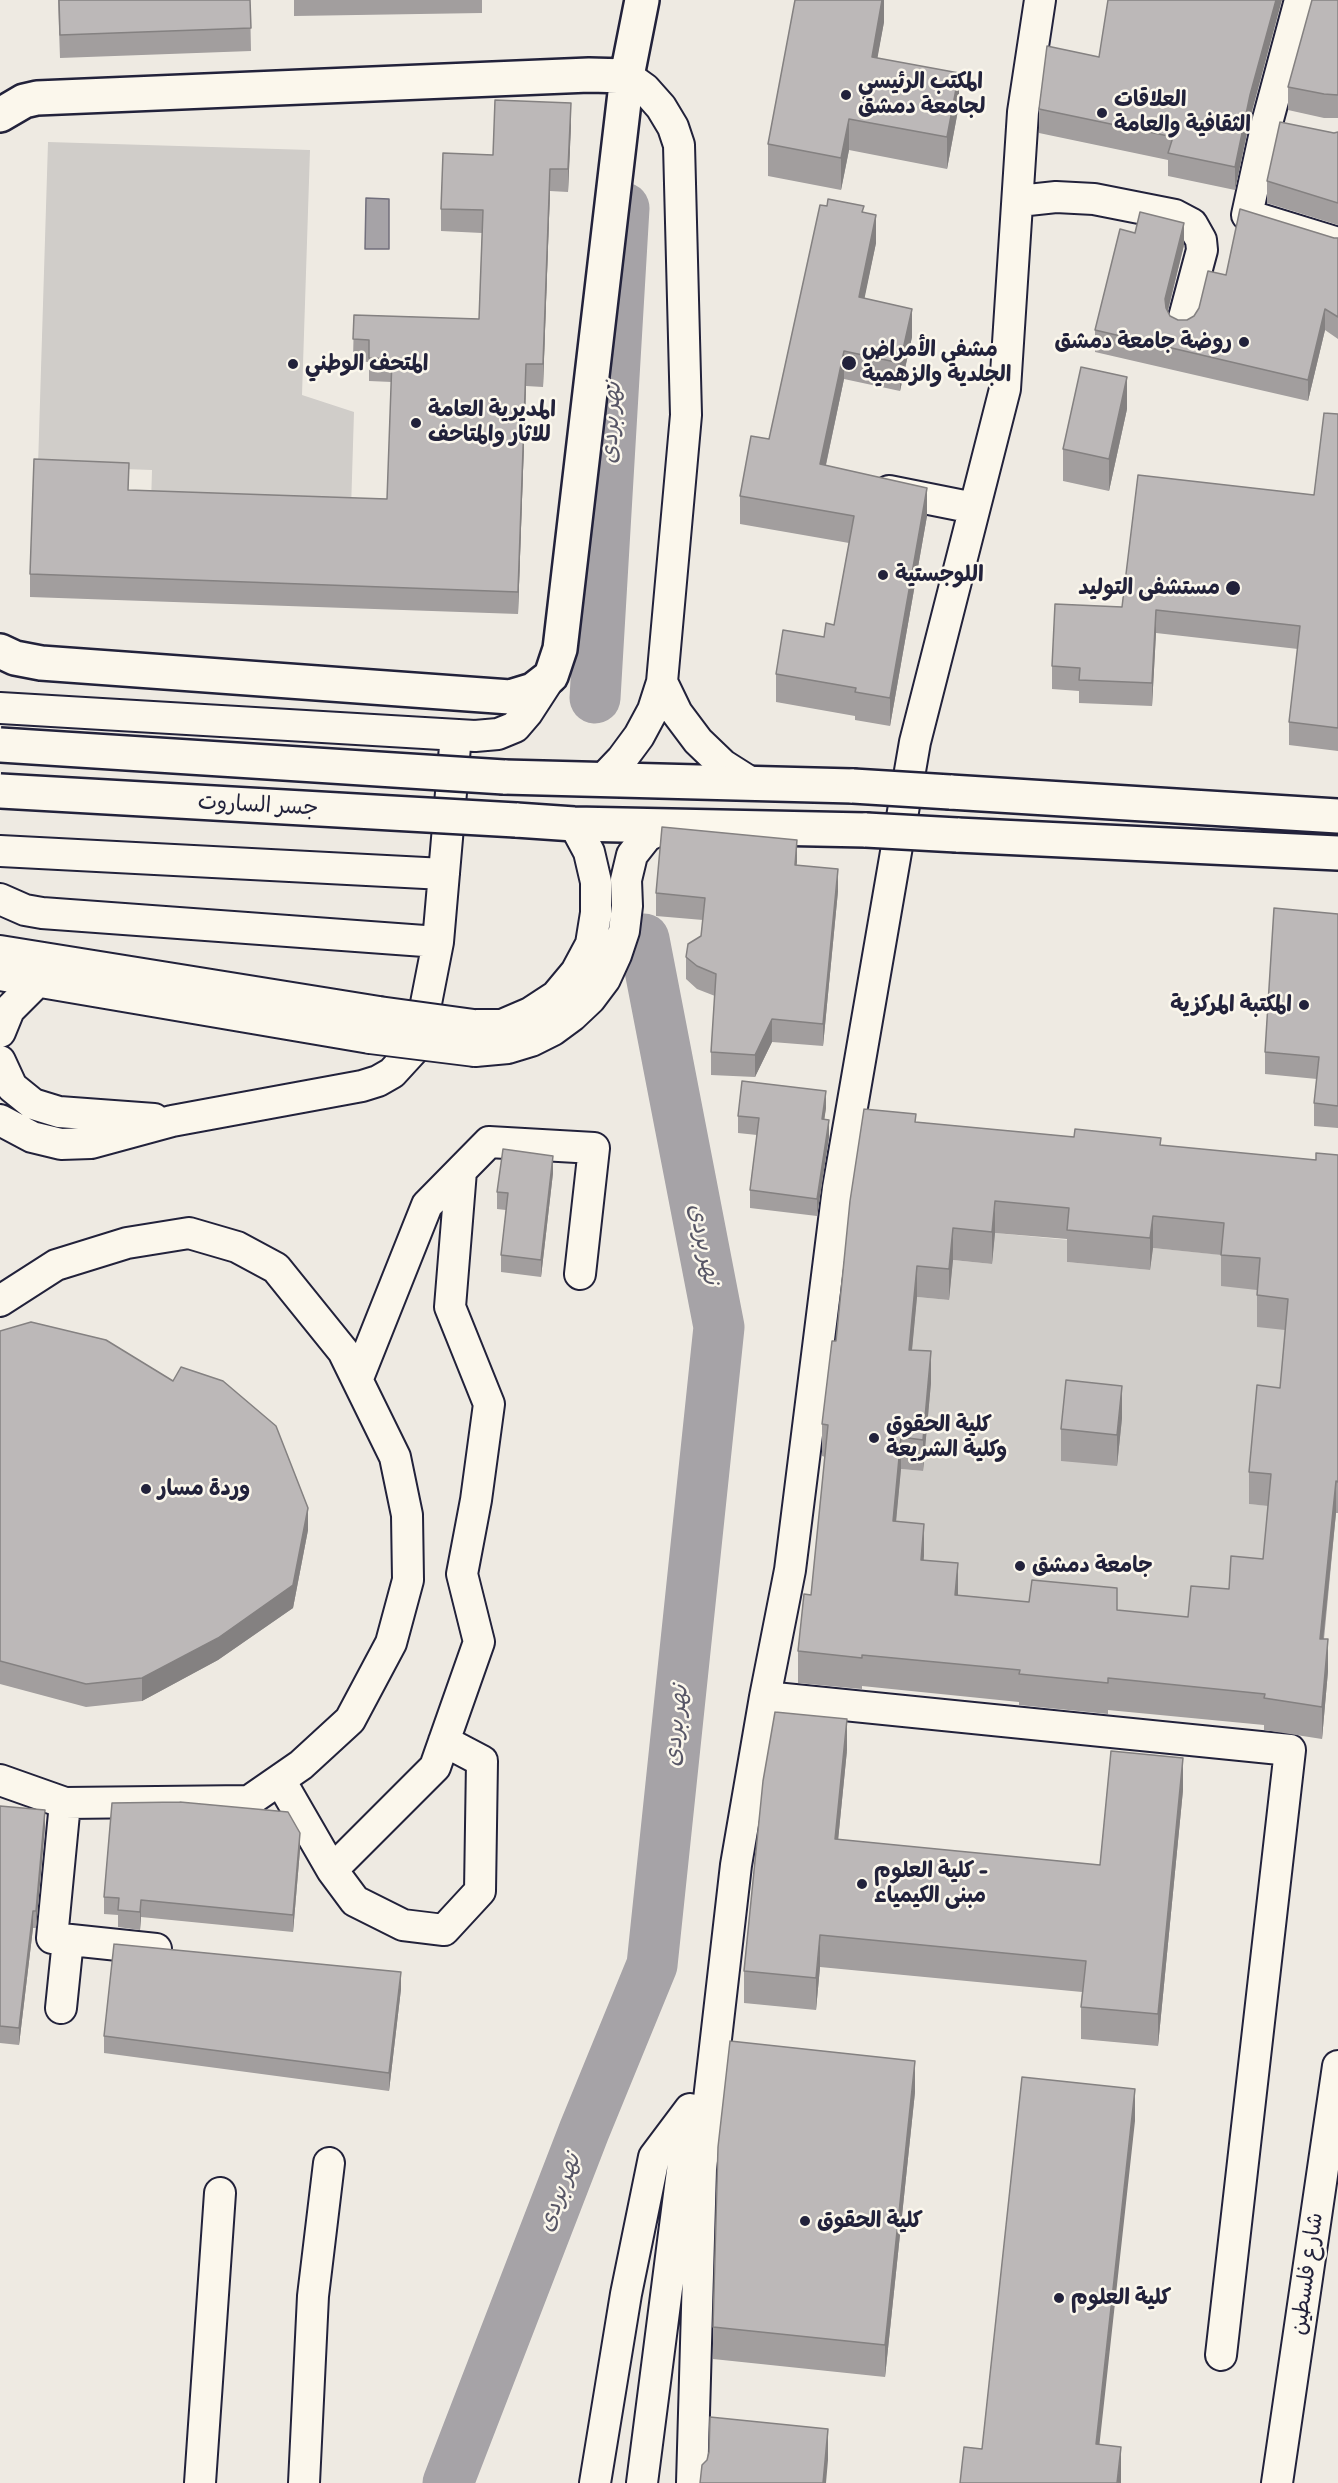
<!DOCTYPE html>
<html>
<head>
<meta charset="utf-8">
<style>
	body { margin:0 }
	canvas { display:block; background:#eeeae2 }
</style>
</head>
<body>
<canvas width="1338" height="2483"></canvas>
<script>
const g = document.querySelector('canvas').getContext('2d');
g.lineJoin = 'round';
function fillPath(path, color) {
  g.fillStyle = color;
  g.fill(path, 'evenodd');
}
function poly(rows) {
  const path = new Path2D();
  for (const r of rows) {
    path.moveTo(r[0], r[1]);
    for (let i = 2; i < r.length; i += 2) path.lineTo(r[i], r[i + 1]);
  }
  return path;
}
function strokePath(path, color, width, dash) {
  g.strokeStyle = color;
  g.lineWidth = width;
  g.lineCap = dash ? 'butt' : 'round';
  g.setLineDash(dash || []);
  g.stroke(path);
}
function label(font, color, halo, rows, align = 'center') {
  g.font = font + ' Itim,"Playpen Sans Arabic",sans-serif';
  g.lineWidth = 5;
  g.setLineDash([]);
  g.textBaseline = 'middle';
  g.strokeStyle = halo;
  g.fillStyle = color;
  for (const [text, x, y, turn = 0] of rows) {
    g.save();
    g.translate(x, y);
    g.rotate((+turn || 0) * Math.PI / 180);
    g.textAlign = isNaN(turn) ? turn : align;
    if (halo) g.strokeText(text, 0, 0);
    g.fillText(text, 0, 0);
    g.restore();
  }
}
fillPath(poly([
	[48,142,310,150,302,395,354,412,351,510,151,504,152,470,38,466],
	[995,1233,1069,1240,1067,1262,1150,1270,1153,1248,1224,1255,1260,1290,1288,1330,1280,1419,1249,1504,1271,1506,1263,1591,1229,1621,955,1626,893,1553,901,1469,923,1471,931,1384,909,1381,917,1297,949,1300,953,1260,992,1264]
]), '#d0cdc9');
const water = poly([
	[366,198,389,199,389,249,365,249,366,198]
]);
fillPath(water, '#a6a3a7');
strokePath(water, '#716f7c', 1.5);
strokePath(poly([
	[595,698,624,208],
	[448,2483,584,2131,652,1965,719,1327,644,939]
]), '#a6a3a7', 51);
const minor = poly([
	[1300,0,1267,123,1247,215,1338,243],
	[1019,201,1056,197,1094,199,1175,215,1192,224,1201,240,1202,250,1182,325],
	[889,491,974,508],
	[662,682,677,713,698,741,723,765,753,784],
	[0,708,475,736,498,734,515,727,527,713,551,676],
	[602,780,622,759,639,736,653,710,662,682,686,415,679,145,673,127,661,107,645,89,627,76],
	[0,851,444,874],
	[0,899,25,910,42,913,438,942],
	[0,951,379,1012],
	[0,975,370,1038],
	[474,1025,502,1025,530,1013,556,996,576,972,591,944,596,913,596,882,589,852,574,824],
	[0,1032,9,1010,37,982],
	[475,1051,508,1048,531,1041,553,1030,572,1016,590,999,605,979,616,955,624,931,627,906,626,880,632,855,647,836,669,825],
	[0,1061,12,1087,33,1104,59,1112,154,1119],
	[0,1120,32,1137,61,1144,91,1143,172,1121,362,1086,378,1081,392,1073,414,1049,420,1034,438,942,456,735],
	[0,1301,56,1265,127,1243,189,1233,237,1247,276,1268,343,1351,395,1457,407,1515,408,1580,391,1643,350,1720,301,1765,249,1801,65,1803,0,1780],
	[358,1378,427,1205,489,1142,594,1148,580,1274],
	[765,1697,1290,1750,1221,2355],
	[280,1780,332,1870,435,1767,479,1642,462,1574,476,1500,489,1404,450,1307,461,1171],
	[65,1803,52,1938,156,1949],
	[332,1870,355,1901,403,1925,444,1930,480,1891,482,1761,444,1741],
	[61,2008,68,1940],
	[200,2483,220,2193],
	[304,2483,313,2296,329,2163],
	[595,2483,626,2294,654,2157,690,2109,642,2483],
	[692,2483,701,2169,736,1865,765,1697,790,1570,838,1188,915,742,1005,389,1023,112,1040,0],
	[1277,2483,1338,2066]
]);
const major = poly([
	[0,115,24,101,37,98,589,75,627,76],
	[0,651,15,658,41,663,510,697,533,690,551,676,560,649,627,76,642,0],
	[504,777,853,786],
	[950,792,1338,816],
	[516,820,574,824,866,830],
	[957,835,1338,853]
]);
strokePath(minor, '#22223b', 34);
strokePath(major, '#22223b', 38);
strokePath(minor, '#fbf7ec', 30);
strokePath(major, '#fbf7ec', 33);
const minorBridge = poly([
	[379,1012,474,1025],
	[370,1038,475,1051]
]);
const majorBridge = poly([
	[0,745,504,777],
	[853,786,950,792],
	[0,791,516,820],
	[866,830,957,835]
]);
strokePath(minorBridge, '#22223b', 34, []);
strokePath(majorBridge, '#22223b', 38, []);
strokePath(minorBridge, '#fbf7ec', 30);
strokePath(majorBridge, '#fbf7ec', 33);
fillPath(poly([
	[58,0,250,0,251,51,60,58],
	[294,0,482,0,482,13,294,16],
	[884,0,884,22,877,58,959,105,947,169,849,150,841,190,768,176,768,144],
	[1338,0,1338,118,1324,118,1288,110,1288,87],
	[1099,57,1250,119,1235,190,1168,176,1168,160,1039,133,1039,109],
	[571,125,568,192,550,191,543,387,526,386,518,614,30,597,30,574,129,490,387,499,392,382,369,381,369,362,353,361,354,315,479,319,482,233,441,231,441,209,493,155],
	[1338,132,1338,225,1267,203,1267,181,1334,133],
	[864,212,876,243,864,298,912,337,900,391,844,379,826,465,927,516,890,726,855,720,855,716,776,702,776,674,824,637,834,625,849,543,740,524,740,496,769,439],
	[1334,238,1338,238,1338,339,1325,330,1308,401,1095,352,1095,330,1184,245,1168,311,1170,316,1178,320,1187,320,1194,316,1226,275],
	[1127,409,1109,491,1063,481,1063,449],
	[1338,414,1338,751,1289,745,1289,722,1298,649,1156,633,1152,706,1079,703,1079,691,1052,689,1052,666,1122,607,1314,495],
	[797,865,838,891,823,1046,772,1042,755,1077,711,1075,711,1052,715,996,697,989,686,979,686,957,701,936,703,920,656,916,656,893],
	[1338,914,1338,1128,1314,1126,1314,1103,1317,1079,1265,1074,1265,1052],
	[826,1108,824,1119,829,1137,817,1216,750,1208,750,1190,757,1135,738,1133,738,1116],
	[916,1122,1316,1160,1338,1155,1338,1513,1336,1513,1324,1639,1328,1671,1322,1739,1264,1730,1264,1725,1108,1710,1108,1714,1019,1705,1019,1702,862,1686,862,1689,798,1683,798,1651,811,1595,825,1457,822,1456,822,1424,836,1341],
	[995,1233,1067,1239,1067,1262,1150,1270,1153,1248,1221,1255,1221,1286,1257,1290,1257,1327,1285,1330,1280,1388,1249,1472,1249,1504,1268,1506,1263,1559,1229,1589,1188,1617,958,1595,924,1560,896,1522,901,1469,923,1471,931,1383,912,1350,917,1297,949,1300,953,1260,992,1264],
	[553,1173,541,1277,501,1272,501,1255,506,1210,497,1209,497,1192],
	[0,1331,308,1530,293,1608,218,1660,142,1701,86,1707,0,1684],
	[1122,1418,1117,1466,1061,1461,1061,1429],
	[847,1750,838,1840,1100,1865,1183,1790,1158,2046,1081,2039,1081,2007,1082,1992,820,1967,816,2010,744,2003,744,1971],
	[0,1806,45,1827,36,1928,33,1928,19,2045,0,2043],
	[300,1850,293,1932,141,1917,140,1930,118,1927,118,1915,104,1914,104,1897],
	[401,1989,389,2091,104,2053,104,2036],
	[915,2092,885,2377,713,2359,713,2327]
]), '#a29e9e');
fillPath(poly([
	[882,0,884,0,884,22,872,88,872,57],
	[1276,0,1282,0,1250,119,1235,190,1235,167,1250,95],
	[959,73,959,105,947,169,947,137],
	[571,103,571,125,568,192,568,169],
	[849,119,849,150,841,190,841,158],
	[550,169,550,191,543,387,543,364],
	[876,215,876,243,859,325,859,297],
	[1184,223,1184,245,1165,321,1165,299],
	[912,309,912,337,900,391,900,363],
	[1325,309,1325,330,1308,401,1308,380],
	[844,351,844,379,820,492,820,464],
	[526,364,526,386,518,614,518,592],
	[1127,377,1127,409,1109,491,1109,459],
	[927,488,927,516,890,726,890,698],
	[1156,610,1156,633,1152,706,1152,683],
	[797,840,797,862,795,887,795,865],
	[838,869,838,891,823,1046,823,1024],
	[772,1019,772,1042,755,1077,755,1055],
	[826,1091,826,1108,822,1136,822,1119],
	[829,1120,829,1137,817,1216,817,1199],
	[553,1156,553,1173,541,1277,541,1260],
	[995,1201,995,1233,992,1264,992,1232],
	[1153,1216,1153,1248,1150,1270,1150,1238],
	[953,1228,953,1260,949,1300,949,1269],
	[917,1266,917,1297,909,1381,909,1350],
	[931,1351,931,1383,923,1471,923,1440],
	[1122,1386,1122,1418,1117,1466,1117,1435],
	[901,1437,901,1469,893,1553,893,1521],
	[1336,1481,1336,1513,1320,1670,1320,1639],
	[308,1508,308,1530,293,1608,218,1660,142,1701,142,1678],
	[924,1524,924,1556,921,1591,921,1560],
	[958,1563,958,1595,955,1595],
	[1328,1639,1328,1671,1322,1739,1322,1707],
	[847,1719,847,1750,835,1871,835,1839],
	[1183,1758,1183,1790,1158,2046,1158,2014],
	[45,1810,45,1827,36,1928,36,1911],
	[300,1833,300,1850,293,1932,293,1915],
	[141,1900,141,1917,140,1930,140,1912],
	[33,1911,33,1928,19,2045,19,2028],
	[820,1935,820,1967,816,2010,816,1978],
	[401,1972,401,1989,389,2091,389,2073],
	[915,2061,915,2092,885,2377,885,2345],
	[1135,2089,1135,2121,1096,2476,1096,2444],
	[828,2429,828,2460,826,2483,823,2483],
	[1121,2447,1121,2483,1117,2483]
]), '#848181');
const building = poly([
	[59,0,250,0,251,28,60,35,59,0],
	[795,0,882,0,872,57,959,73,947,137,849,119,841,158,768,144,795,0],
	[1108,0,1276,0,1250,95,1235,167,1168,153,1173,137,1039,109,1047,46,1099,57,1108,0],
	[1312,0,1338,0,1338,95,1324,94,1288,87,1312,0],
	[495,100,571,103,568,169,550,169,543,364,526,364,518,592,30,574,34,459,129,463,128,490,387,499,392,359,369,358,369,340,353,339,354,315,479,319,483,210,441,209,443,153,493,155,495,100],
	[1280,122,1334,133,1338,132,1338,203,1267,181,1280,122],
	[828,199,864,206,862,212,876,215,859,297,912,309,900,363,844,351,820,464,927,488,890,698,855,692,856,688,776,674,783,630,824,637,826,623,834,625,854,516,740,496,751,436,769,439,820,205,827,206,828,199],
	[1240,209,1334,238,1338,238,1338,317,1325,309,1308,380,1095,330,1120,229,1135,233,1140,212,1184,223,1165,299,1166,308,1170,316,1178,320,1187,320,1194,316,1199,308,1208,271,1226,275,1240,209],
	[1081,367,1127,377,1109,459,1063,449,1081,367],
	[1324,413,1338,414,1338,728,1289,722,1300,626,1156,610,1152,683,1079,680,1080,668,1052,666,1055,604,1122,607,1138,475,1314,495,1324,413],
	[662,827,797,840,795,865,838,869,823,1024,772,1019,755,1055,711,1052,716,974,697,966,686,957,688,944,701,936,705,898,656,893,662,827],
	[1274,908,1338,914,1338,1106,1314,1103,1319,1057,1265,1052,1274,908],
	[742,1081,826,1091,822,1119,829,1120,817,1199,750,1190,759,1118,738,1116,742,1081],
	[864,1109,916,1114,915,1122,1074,1137,1075,1129,1161,1138,1160,1145,1316,1160,1316,1153,1338,1155,1338,1482,1336,1481,1320,1639,1328,1639,1322,1707,1264,1698,1265,1694,1108,1678,1108,1683,1019,1674,1020,1670,862,1655,862,1658,798,1651,804,1594,811,1595,828,1425,822,1424,832,1341,836,1341,850,1201,864,1109],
	[995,1201,1069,1208,1067,1230,1150,1238,1153,1216,1224,1223,1221,1255,1260,1258,1257,1295,1288,1299,1280,1388,1257,1385,1249,1472,1271,1474,1263,1559,1231,1556,1229,1589,1191,1586,1188,1617,1117,1610,1117,1588,1032,1580,1029,1602,955,1595,958,1563,921,1560,924,1524,893,1521,901,1437,923,1440,931,1351,909,1350,917,1266,949,1269,953,1228,992,1232,995,1201],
	[503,1149,553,1156,541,1260,501,1255,508,1193,497,1192,503,1149],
	[31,1322,106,1340,173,1381,181,1367,223,1381,276,1426,308,1508,293,1585,218,1638,142,1678,86,1684,0,1661,0,1331,31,1322],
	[1066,1380,1122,1386,1117,1435,1061,1429,1066,1380],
	[775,1712,847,1719,835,1839,1100,1865,1111,1751,1183,1758,1158,2014,1081,2007,1086,1961,820,1935,816,1978,744,1971,763,1781,775,1712],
	[180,1802,288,1812,300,1833,293,1915,141,1900,140,1912,118,1910,119,1898,104,1897,112,1803,180,1802],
	[0,1806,45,1810,36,1911,33,1911,19,2028,0,2026,0,1806],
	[114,1944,401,1972,389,2073,104,2036,114,1944],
	[730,2041,915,2061,885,2345,713,2327,718,2147,730,2041],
	[1022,2077,1135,2089,1096,2444,1121,2447,1117,2483,960,2483,964,2447,982,2449,1022,2077],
	[710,2417,828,2429,823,2483,700,2483,702,2465,707,2460,709,2452,710,2417]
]);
fillPath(building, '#bcb8b8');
strokePath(building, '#848181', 1.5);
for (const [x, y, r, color] of [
	[846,95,6,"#22223b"],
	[1102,113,6,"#22223b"],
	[1244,342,6,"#22223b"],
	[849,363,8,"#22223b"],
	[293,364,6,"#22223b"],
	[416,423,6,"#22223b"],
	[883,575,6,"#22223b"],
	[1233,588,8,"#22223b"],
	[1304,1005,6,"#22223b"],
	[874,1438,6,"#22223b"],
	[146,1489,6,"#22223b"],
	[1020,1566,6,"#22223b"],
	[862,1884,6,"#22223b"],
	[805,2221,6,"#22223b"],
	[1059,2298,6,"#22223b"]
]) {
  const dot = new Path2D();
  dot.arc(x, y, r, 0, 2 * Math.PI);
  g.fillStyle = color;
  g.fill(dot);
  strokePath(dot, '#fbf7ec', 2);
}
label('bold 22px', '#22223b', '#fbf7ec', [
	["المكتب الرئيسي",858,82],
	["لجامعة دمشق",858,107],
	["العلاقات",1114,100],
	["الثقافية والعامة",1114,125],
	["روضة جامعة دمشق",1232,342,"right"],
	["مشفى الأمراض",862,350],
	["الجلدية والزهمية",862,375],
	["المتحف الوطني",305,364],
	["المديرية العامة",428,410],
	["للاثار والمتاحف",428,435],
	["اللوجستية",895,575],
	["مستشفى التوليد",1220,588,"right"],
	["المكتبة المركزية",1292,1005,"right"],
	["كلية الحقوق",886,1425],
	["وكلية الشريعة",886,1450],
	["وردة مسار",158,1489],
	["جامعة دمشق",1032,1566],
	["كلية العلوم -",874,1871],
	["مبنى الكيمياء",874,1896],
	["كلية الحقوق",817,2221],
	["كلية العلوم",1071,2298]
], 'left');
label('22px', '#22223b', '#fbf7ec', [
	["جسر الساروت",258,806,3],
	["شارع فلسطين",1308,2274,-82]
]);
label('italic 24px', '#575666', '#fbf7ec', [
	["نهر بردى",612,423,-87],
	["نهر بردى",703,1244,79],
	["نهر بردى",677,1726,-84],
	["نهر بردى",560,2193,-69]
]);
</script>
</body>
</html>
